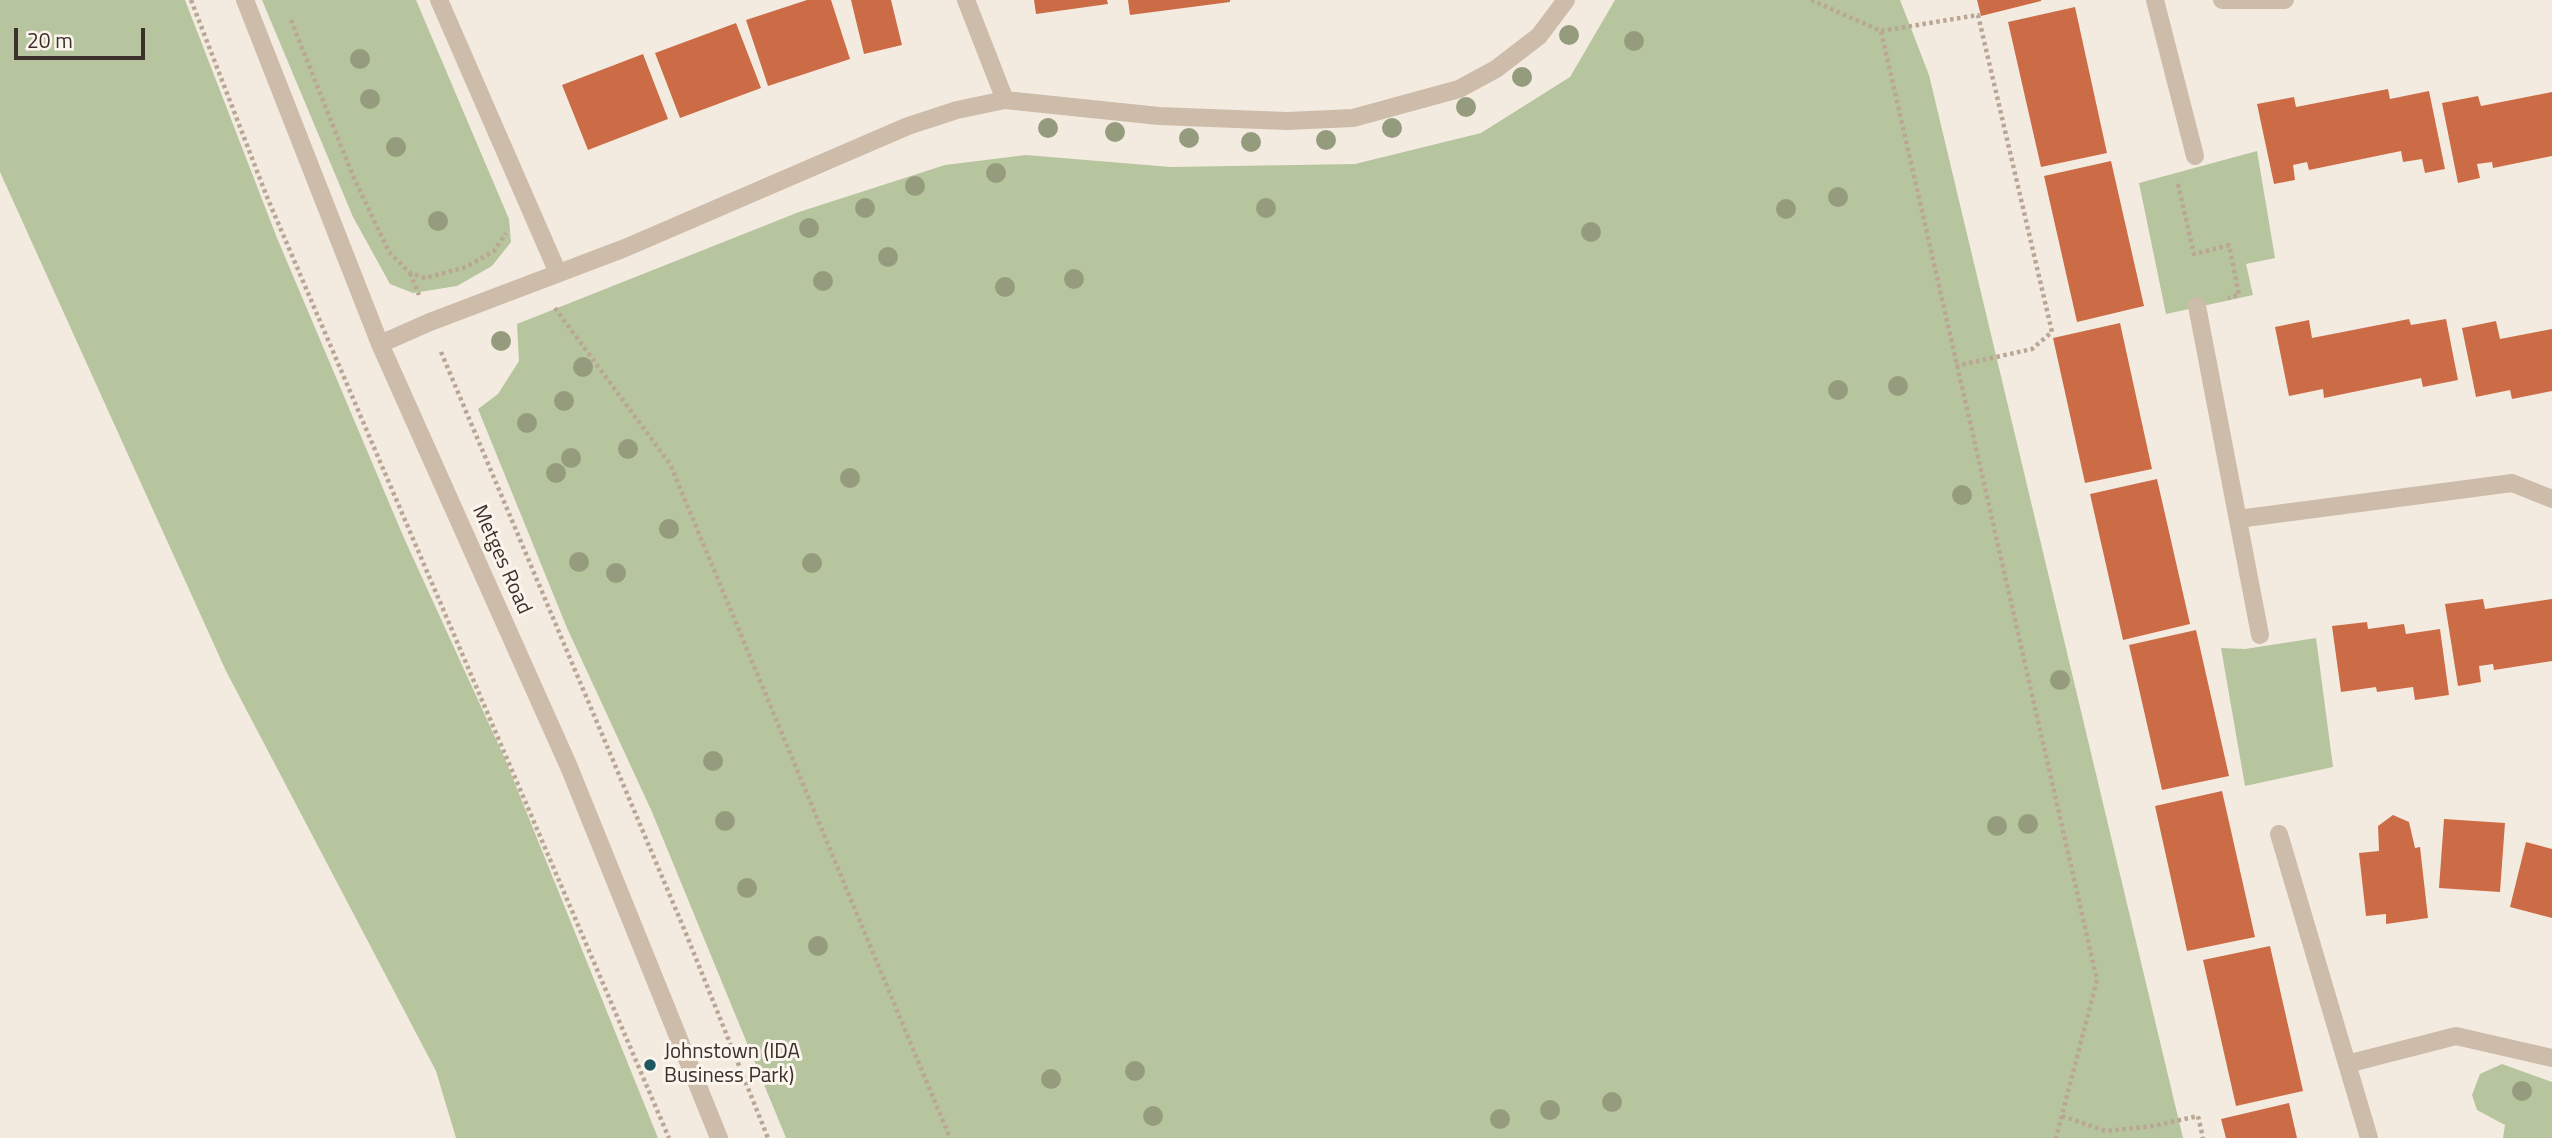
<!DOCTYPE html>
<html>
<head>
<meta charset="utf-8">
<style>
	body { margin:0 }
	#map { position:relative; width:2552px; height:1138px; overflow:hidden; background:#f4ebe0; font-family:"Titillium Web",sans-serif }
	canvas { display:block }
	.scale { position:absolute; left:14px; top:28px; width:131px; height:32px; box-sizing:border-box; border:4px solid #3b302a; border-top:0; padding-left:9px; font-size:21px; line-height:24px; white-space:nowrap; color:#3b302a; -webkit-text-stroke:5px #fbf5ed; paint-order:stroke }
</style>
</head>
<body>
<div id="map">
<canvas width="2552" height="1138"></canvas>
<div class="scale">20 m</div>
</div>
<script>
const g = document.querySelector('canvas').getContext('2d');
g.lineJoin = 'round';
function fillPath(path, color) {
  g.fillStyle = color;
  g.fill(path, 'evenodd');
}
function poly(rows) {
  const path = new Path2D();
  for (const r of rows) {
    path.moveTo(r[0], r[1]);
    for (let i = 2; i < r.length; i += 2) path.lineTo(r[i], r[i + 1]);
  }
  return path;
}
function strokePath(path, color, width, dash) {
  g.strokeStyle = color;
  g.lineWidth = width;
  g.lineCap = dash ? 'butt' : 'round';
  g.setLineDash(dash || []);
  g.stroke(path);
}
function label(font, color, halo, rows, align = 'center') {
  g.font = font + ' "Titillium Web",sans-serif';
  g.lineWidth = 6;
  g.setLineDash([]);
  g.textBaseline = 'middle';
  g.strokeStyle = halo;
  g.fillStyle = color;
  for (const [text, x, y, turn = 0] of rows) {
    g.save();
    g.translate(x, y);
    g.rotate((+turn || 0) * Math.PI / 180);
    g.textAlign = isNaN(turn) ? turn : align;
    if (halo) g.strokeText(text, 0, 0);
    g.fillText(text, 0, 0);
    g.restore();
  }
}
fillPath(poly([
	[0,0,185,0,277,238,404,538,505,759,658,1138,456,1138,436,1071,226,671,0,172],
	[262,0,416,0,509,219,511,242,492,266,457,286,413,293,390,284,353,217],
	[1615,0,1900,0,1929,75,2183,1138,786,1138,652,812,567,628,478,409,498,394,519,361,517,324,799,212,945,165,1026,155,1171,167,1355,164,1481,133,1570,77],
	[2257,151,2275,258,2246,264,2253,295,2166,314,2139,183],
	[2316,638,2333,767,2245,786,2221,648,2245,649],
	[2502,1064,2552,1082,2552,1138,2503,1138,2505,1125,2477,1110,2472,1095,2480,1074]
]), '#b6c59e');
fillPath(poly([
	[807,0,831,0,850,59,768,86,746,20],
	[851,0,891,0,902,45,864,54],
	[1034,0,1107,0,1108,4,1036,14],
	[1128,0,1230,0,1230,2,1130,15],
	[1977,0,2041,0,2041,1,1981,16],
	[2075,7,2107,153,2041,167,2008,22],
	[736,23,761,88,680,118,655,53],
	[643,54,668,119,588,150,562,85],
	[2388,89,2390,99,2429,91,2445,169,2425,173,2422,159,2403,162,2401,151,2309,170,2307,162,2293,165,2295,180,2274,184,2257,104,2294,97,2296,107],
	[2552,92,2552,156,2493,168,2492,162,2477,164,2480,178,2458,183,2442,103,2478,96,2481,106],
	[2111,161,2144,306,2077,322,2044,176],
	[2409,319,2411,325,2446,319,2458,380,2423,387,2421,378,2324,398,2323,389,2289,396,2275,327,2309,320,2312,338],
	[2496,321,2500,339,2552,329,2552,391,2512,399,2510,390,2476,397,2462,328],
	[2120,323,2152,469,2085,483,2053,338],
	[2157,479,2190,624,2123,640,2090,494],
	[2483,599,2485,609,2552,599,2552,661,2494,670,2493,664,2479,666,2481,682,2458,686,2445,604],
	[2367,622,2368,629,2404,624,2406,634,2440,629,2449,695,2415,700,2413,687,2377,692,2376,687,2341,692,2332,626],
	[2196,630,2229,776,2162,790,2129,645],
	[2222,791,2255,937,2187,951,2155,806],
	[2393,815,2409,822,2415,848,2420,847,2428,918,2386,924,2386,914,2366,916,2359,853,2379,851,2378,826],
	[2444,819,2505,823,2500,892,2439,888],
	[2526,842,2552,849,2552,918,2510,907],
	[2270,946,2303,1091,2236,1106,2203,960],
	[2289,1103,2297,1138,2226,1138,2221,1119]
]), '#cc6c46');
strokePath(poly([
	[191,0,267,197,669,1138],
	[1811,0,1881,31,2097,980,2056,1138],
	[291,20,353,176,389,252,410,273,425,278,466,267,494,251,506,233],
	[1881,31,1978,15,2052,332,2032,349,1956,366],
	[2178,184,2194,254,2229,245,2239,295,2228,298],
	[410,273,419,295],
	[555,308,670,464,950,1138],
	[441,352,687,936,768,1138],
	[2062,1116,2106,1131,2153,1126,2198,1116,2203,1138]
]), '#baa694', 4.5, [3.5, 3.5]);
strokePath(poly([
	[439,0,558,273],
	[966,0,1005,100],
	[2155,0,2195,156],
	[2222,0,2285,0],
	[2197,306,2260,635],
	[380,344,430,322,625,248,908,126,957,110,1005,100,1159,116,1287,121,1353,118,1459,89,1496,69,1539,36,1566,0],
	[2238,519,2512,483,2552,499],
	[2279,834,2369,1138],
	[2347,1064,2456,1036,2552,1058]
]), '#cebcaa', 18);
strokePath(poly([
	[245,0,380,344,569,767,719,1138]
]), '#cebcaa', 18);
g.fillStyle = '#959c7d';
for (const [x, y] of [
	[1569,35],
	[1634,41],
	[360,59],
	[1522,77],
	[370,99],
	[1466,107],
	[1048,128],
	[1392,128],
	[1115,132],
	[1189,138],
	[1326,140],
	[1251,142],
	[396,147],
	[996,173],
	[915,186],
	[1838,197],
	[865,208],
	[1266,208],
	[1786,209],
	[438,221],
	[809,228],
	[1591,232],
	[888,257],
	[1074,279],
	[823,281],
	[1005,287],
	[501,341],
	[583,367],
	[1898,386],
	[1838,390],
	[564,401],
	[527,423],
	[628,449],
	[571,458],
	[556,473],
	[850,478],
	[1962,495],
	[669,529],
	[579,562],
	[812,563],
	[616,573],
	[2060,680],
	[713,761],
	[725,821],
	[2028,824],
	[1997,826],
	[747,888],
	[818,946],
	[1135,1071],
	[1051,1079],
	[2522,1091],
	[1612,1102],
	[1550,1110],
	[1153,1116],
	[1500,1119]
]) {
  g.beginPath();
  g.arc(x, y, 10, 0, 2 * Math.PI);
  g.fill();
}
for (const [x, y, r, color] of [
	[650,1065,7,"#1d585f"]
]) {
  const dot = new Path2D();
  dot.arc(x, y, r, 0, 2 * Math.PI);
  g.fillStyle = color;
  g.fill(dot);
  strokePath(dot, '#fbf5ed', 2.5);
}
label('21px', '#3b302a', '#fbf5ed', [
	["Metges Road",501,560,66]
]);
label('21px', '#3b302a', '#fbf5ed', [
	["Johnstown (IDA",664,1053],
	["Business Park)",664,1077]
], 'left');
</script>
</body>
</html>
